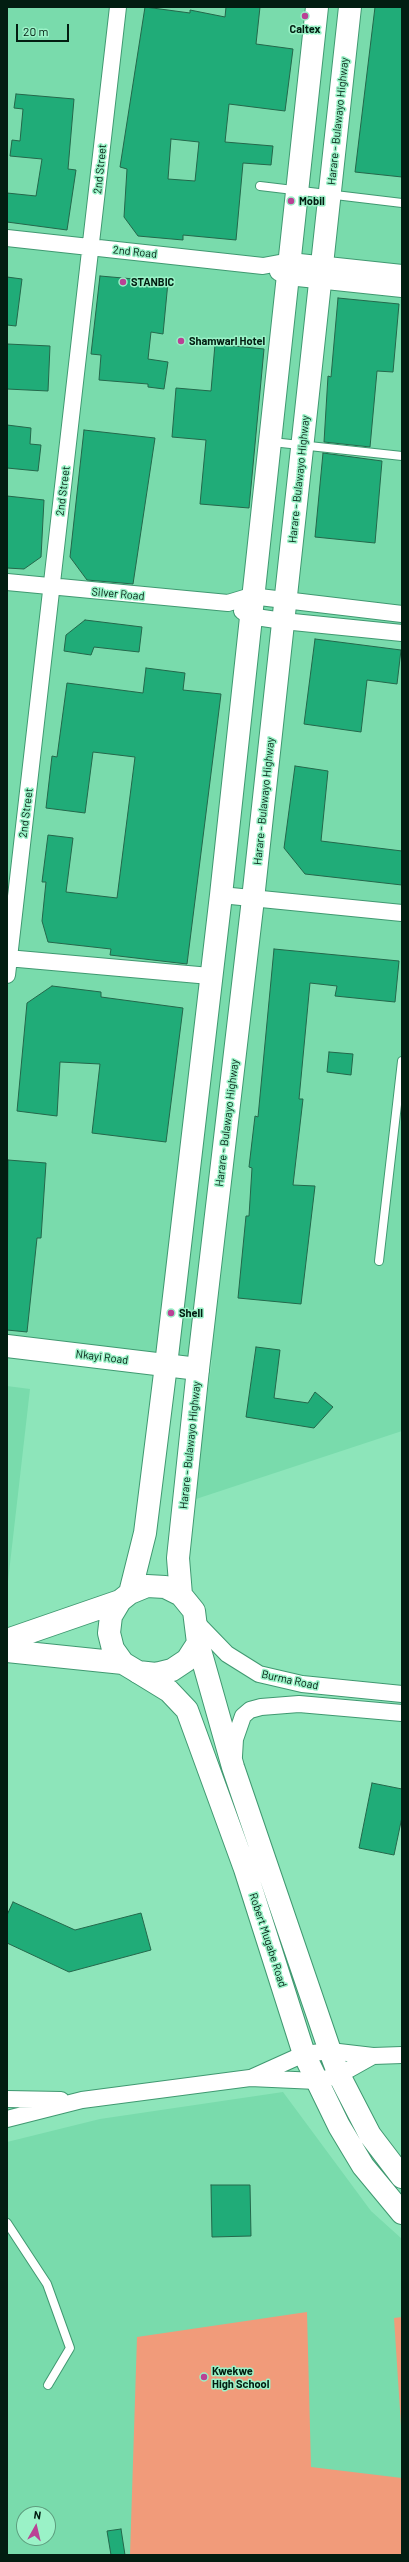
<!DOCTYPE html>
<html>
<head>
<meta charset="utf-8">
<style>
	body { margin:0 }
	#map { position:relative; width:409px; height:2562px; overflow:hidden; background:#8de5ba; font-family:Barlow,sans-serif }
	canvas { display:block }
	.frame { position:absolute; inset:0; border:8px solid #021d11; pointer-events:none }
	.north { position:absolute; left:16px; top:2506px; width:40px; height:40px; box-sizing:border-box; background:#9af2c7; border:1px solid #5d9d7e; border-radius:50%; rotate:8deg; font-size:11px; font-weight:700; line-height:16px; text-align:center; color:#021d11 }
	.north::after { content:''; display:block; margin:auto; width:14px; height:18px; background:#ba4195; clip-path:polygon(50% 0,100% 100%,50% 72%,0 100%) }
	.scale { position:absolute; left:16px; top:24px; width:53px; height:18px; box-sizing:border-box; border:2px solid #021d11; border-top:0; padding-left:5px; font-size:12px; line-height:14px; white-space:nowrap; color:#021d11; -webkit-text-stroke:3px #9af2c7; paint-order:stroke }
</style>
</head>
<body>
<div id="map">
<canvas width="409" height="2562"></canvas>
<div class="frame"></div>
<div class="north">N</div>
<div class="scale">20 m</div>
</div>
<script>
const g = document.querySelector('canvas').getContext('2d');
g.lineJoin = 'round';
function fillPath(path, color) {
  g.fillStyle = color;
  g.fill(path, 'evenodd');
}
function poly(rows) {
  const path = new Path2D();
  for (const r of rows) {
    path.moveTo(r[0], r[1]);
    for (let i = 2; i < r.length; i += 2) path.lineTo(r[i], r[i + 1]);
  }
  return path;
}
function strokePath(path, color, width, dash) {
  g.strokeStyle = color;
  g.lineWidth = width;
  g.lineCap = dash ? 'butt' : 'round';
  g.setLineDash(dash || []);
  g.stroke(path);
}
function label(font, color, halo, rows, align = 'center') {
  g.font = font + ' Barlow,sans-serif';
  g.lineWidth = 3;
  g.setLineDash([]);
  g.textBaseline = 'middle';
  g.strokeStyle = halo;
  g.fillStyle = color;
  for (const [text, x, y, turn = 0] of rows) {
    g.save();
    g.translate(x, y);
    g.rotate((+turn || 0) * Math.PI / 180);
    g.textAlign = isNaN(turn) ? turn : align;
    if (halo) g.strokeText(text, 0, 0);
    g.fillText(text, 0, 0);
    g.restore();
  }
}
fillPath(poly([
	[7,7,402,7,402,1431,193,1500,212,1360,7,1342],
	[7,1386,30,1389,7,1590],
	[283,2092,371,2211,402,2239,402,2555,7,2555,7,2142,100,2119],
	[24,2514,48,2514,48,2538,24,2538]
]), '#79dbac');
fillPath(poly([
	[307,2312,311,2467,402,2478,402,2555,130,2555,137,2337],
	[402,2317,402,2426,401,2426,394,2318]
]), '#f19b7a');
const building = poly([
	[145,7,190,13,190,10,225,17,226,7,260,7,256,44,293,49,285,111,229,104,225,142,273,146,271,165,243,163,236,240,183,235,183,240,138,236,124,217,127,169,120,167,145,7],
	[171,139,199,142,195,181,168,179,171,139],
	[375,7,402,7,402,177,355,172,375,7],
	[16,94,74,99,68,169,76,170,67,230,7,222,7,193,36,196,42,159,10,156,12,140,20,141,23,109,14,108,16,94],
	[100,276,168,282,163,334,151,332,148,359,168,362,164,389,148,387,148,384,99,380,101,355,91,354,100,276],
	[7,277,22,279,16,326,7,325,7,277],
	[338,298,399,304,393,372,377,371,370,447,324,442,328,376,331,377,338,298],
	[7,344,50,346,48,391,7,389,7,344],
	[215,344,264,349,249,508,200,504,206,440,172,437,176,388,211,391,215,344],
	[7,425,31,428,30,444,41,445,38,471,7,468,7,425],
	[84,430,155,438,133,584,87,580,70,557,84,430],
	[323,453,382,461,375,543,315,537,323,453],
	[7,496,44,500,41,557,24,569,7,568,7,496],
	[85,620,142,627,139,652,94,647,91,655,64,651,66,635,85,620],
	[315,639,401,650,397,684,367,680,361,732,304,724,315,639],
	[146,668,185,673,183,690,221,694,187,964,110,955,111,949,48,942,42,921,46,882,42,882,48,835,73,838,66,892,117,898,135,757,93,752,85,813,46,808,52,756,57,757,67,683,143,693,146,668],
	[295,766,328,771,321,841,402,851,402,885,305,874,284,848,295,766],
	[274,949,399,961,395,1002,335,996,337,986,310,983,299,1099,303,1099,293,1185,315,1186,301,1304,238,1298,246,1216,249,1216,252,1168,249,1167,255,1116,258,1117,274,949],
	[52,986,101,992,101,997,183,1008,166,1142,92,1133,100,1064,60,1062,57,1116,17,1111,27,1003,52,986],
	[329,1052,353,1054,351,1075,327,1072,329,1052],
	[8,1160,46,1163,41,1238,37,1238,27,1332,7,1330,8,1160],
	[256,1347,280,1350,274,1398,308,1403,315,1392,333,1407,314,1428,246,1417,256,1347],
	[372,1783,402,1789,402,1817,394,1855,359,1848,372,1783],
	[13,1902,75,1930,141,1913,151,1950,69,1972,7,1943,7,1915,13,1902],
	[211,2185,250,2185,251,2236,212,2237,211,2185],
	[121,2529,125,2555,111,2555,107,2531,121,2529]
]);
fillPath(building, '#20ac78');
strokePath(building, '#24684b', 1);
const service = poly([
	[260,186,402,203],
	[272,442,402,456],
	[379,1261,402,1061],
	[7,2223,47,2284,70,2348,48,2385]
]);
const minor = poly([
	[7,238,263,266,290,261,402,273],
	[278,272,288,277,402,289],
	[7,582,228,603,251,596,402,614],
	[242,611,249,616,283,621,402,633],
	[221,895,402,913],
	[7,958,210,976],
	[7,975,118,7],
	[197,1623,227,1654,259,1674,302,1684,402,1694],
	[234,1756,235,1739,243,1716,250,1710,261,1707,299,1704,402,1713],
	[253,2077,304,2054,330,2051,373,2056,402,2055],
	[7,2099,61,2100],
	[7,2119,82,2100,250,2078,317,2081,339,2075,373,2056]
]);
const secondary = poly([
	[7,1346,198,1369],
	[198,1643,233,1767,330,2051,339,2075,370,2135,402,2177],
	[138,1672,169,1691,187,1710,245,1869,304,2054,339,2126,363,2166,402,2213]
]);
const trunk = poly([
	[130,1593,145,1533,166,1365,221,895,317,7],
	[181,1595,165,1587,147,1586,130,1593,120,1601,111,1616,109,1633,113,1649,123,1663,138,1672,156,1674,172,1670,187,1660,198,1643,194,1611,181,1595,178,1558,198,1369,253,899,350,7],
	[7,1640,120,1601],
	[7,1651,123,1663]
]);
strokePath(service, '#409971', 10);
strokePath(minor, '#409971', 18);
strokePath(secondary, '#409971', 24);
strokePath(trunk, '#409971', 24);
strokePath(service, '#fff', 8);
strokePath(minor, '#fff', 16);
strokePath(secondary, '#fff', 22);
strokePath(trunk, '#fff', 22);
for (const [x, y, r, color] of [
	[305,16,4,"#ba4195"],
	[291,201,4,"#ba4195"],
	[123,282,4,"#ba4195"],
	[181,341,4,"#ba4195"],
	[171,1313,4,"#ba4195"],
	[204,2377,4,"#ba4195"]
]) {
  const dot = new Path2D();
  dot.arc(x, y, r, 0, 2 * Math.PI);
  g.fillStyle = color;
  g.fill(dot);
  strokePath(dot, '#9af2c7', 1.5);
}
label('bold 11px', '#021d11', '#9af2c7', [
	["Caltex",305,29,"center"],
	["Mobil",299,201],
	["STANBIC",131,282],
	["Shamwarl Hotel",189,341],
	["Shell",179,1313],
	["Kwekwe",212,2371],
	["High School",212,2384]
], 'left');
label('11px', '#021d11', '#9af2c7', [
	["Harare - Bulawayo Highway",338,121,-84],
	["2nd Street",100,169,-84],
	["2nd Road",135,252,6],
	["Harare - Bulawayo Highway",299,479,-84],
	["2nd Street",63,491,-83],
	["Silver Road",118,594,5],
	["Harare - Bulawayo Highway",264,801,-84],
	["2nd Street",26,813,-83],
	["Harare - Bulawayo Highway",227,1123,-83],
	["Nkayi Road",102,1357,7],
	["Harare - Bulawayo Highway",190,1445,-84],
	["Burma Road",290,1680,12],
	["Robert Mugabe Road",268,1940,72]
]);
</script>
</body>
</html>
